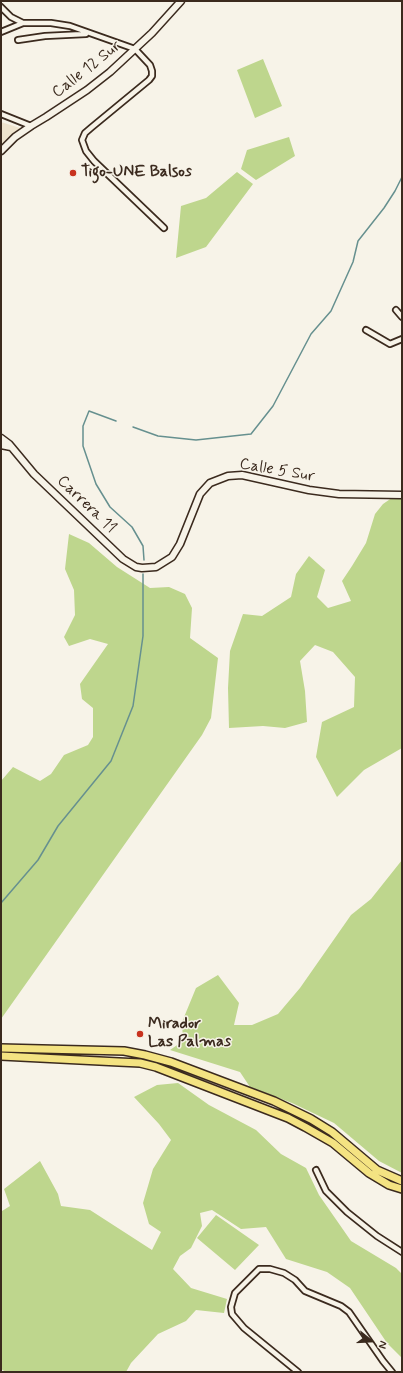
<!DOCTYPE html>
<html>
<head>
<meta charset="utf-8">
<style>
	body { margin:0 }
	#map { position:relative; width:403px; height:1373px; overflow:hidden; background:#f7f3e8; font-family:Mynerve,sans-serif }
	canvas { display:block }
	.frame { position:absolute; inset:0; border:2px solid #3b2a1e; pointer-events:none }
	.north { position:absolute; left:351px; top:1321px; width:40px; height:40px; -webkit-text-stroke:3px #f7f3e8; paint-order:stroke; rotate:108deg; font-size:11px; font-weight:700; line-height:16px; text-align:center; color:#3b2a1e }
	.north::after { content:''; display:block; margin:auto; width:14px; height:18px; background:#3b2a1e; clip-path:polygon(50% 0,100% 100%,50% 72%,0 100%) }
</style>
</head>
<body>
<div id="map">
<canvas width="403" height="1373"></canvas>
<div class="frame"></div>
<div class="north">N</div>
</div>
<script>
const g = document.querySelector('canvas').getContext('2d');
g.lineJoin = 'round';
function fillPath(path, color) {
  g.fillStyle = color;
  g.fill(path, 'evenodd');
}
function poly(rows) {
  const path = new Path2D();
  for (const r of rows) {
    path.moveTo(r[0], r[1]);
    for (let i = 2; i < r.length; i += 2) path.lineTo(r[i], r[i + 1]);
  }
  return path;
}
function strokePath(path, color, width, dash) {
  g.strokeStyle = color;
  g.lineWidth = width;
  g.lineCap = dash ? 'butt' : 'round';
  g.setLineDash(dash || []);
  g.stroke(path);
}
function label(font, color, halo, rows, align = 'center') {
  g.font = font + ' Mynerve,sans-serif';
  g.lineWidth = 3;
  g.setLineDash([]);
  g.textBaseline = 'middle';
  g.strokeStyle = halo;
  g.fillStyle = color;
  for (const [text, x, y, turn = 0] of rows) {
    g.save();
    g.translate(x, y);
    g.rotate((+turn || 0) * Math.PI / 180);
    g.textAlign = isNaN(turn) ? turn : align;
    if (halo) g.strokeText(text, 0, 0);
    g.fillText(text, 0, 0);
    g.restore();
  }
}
fillPath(poly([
	[1,122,20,128,1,147]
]), '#efe4ce');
fillPath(poly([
	[263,59,282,106,255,118,237,70],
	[289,137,295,156,256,180,241,169,247,150],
	[237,172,253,184,206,247,176,258,181,206,206,198],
	[402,491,402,748,364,770,337,797,316,757,322,722,354,707,355,677,333,652,315,645,300,661,305,691,307,722,285,728,263,726,229,728,228,688,230,651,243,614,262,616,291,597,296,574,309,556,325,570,317,597,328,608,351,601,342,581,352,566,366,543,375,514,383,504],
	[69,534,89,543,117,567,150,588,169,587,185,594,192,608,190,638,218,658,211,718,202,735,1,1019,1,781,13,767,40,781,51,774,64,755,88,745,93,737,93,708,82,699,80,684,108,644,90,639,69,646,64,637,75,615,74,590,65,569],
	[402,860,402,1173,379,1161,334,1123,292,1103,250,1087,240,1072,170,1050,183,1041,182,1022,196,988,218,975,239,1003,234,1025,252,1025,278,1014,300,988,351,915,371,899],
	[178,1083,209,1105,256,1130,281,1154,306,1168,319,1195,351,1241,396,1268,402,1274,402,1358,387,1343,350,1288,327,1272,286,1259,266,1227,241,1229,212,1210,200,1213,202,1226,191,1248,180,1256,173,1269,191,1288,227,1299,224,1313,196,1310,186,1321,158,1334,131,1363,126,1372,6,1372,1,1369,1,1210,2,1211,10,1206,4,1189,40,1161,58,1194,61,1206,90,1210,152,1250,161,1232,149,1224,143,1203,153,1169,171,1140,159,1124,134,1097,157,1085],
	[216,1215,259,1245,235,1270,197,1238]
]), '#bed68d');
strokePath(poly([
	[116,421,89,411,83,426,83,446,96,484,110,507,132,527,143,546,144,560],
	[133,427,158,436,196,440,251,434,273,406,311,334,331,311,353,262,358,241,384,208,395,191,402,177],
	[1,903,38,860,58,826,111,761,133,706,143,636,143,574]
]), '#66908f', 1.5);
const street = poly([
	[1,7,11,17,23,23],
	[1,32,23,23,51,23,70,26,135,49,150,65,152,71,152,76,149,80,92,127,85,133,82,140,86,151,94,161,164,228],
	[18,40,45,36,86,34],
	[1,114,31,126],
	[396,310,402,317],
	[366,330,390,344,402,339],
	[316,1170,326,1191,347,1212,377,1236,402,1252],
	[298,1372,244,1328,232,1314,231,1307,235,1293,259,1269,270,1269,284,1273,295,1280,305,1291,341,1306,349,1312,383,1361,392,1372]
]);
const secondary = poly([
	[1,151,15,137,31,126,46,117,87,90,110,72,152,33,181,1],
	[1,438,9,444,34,474,123,559,136,567,142,568,156,567,172,557,180,544,200,494,210,483,228,476,242,475,309,490,339,494,402,495],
	[1,445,11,447]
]);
const primary = poly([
	[1,1048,124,1051,145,1055,171,1062,274,1101,311,1119,332,1132,377,1170,402,1181],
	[1,1056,119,1062,140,1063,156,1067,288,1118,305,1127,333,1143,369,1173,389,1185,402,1189]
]);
strokePath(street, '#3b2a1e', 8);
strokePath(secondary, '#3b2a1e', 9);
strokePath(primary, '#3b2a1e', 10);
strokePath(street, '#f7f3e8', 4.5);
strokePath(secondary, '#f7f3e8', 6);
strokePath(primary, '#f4e382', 7);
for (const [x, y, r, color] of [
	[73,173,4,"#c8321e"],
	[140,1034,4,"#c8321e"]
]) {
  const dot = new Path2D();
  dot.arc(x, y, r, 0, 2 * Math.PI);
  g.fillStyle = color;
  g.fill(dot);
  strokePath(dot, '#f7f3e8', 1.5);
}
label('16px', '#3b2a1e', '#f7f3e8', [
	["Calle 12 Sur",87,70,-38],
	["Calle 5 Sur",277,471,10],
	["Carrera 11",86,505,44]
]);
label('bold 16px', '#3b2a1e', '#f7f3e8', [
	["Tigo-UNE Balsos",81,173],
	["Mirador",148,1025],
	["Las Palmas",148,1043]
], 'left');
</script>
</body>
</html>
